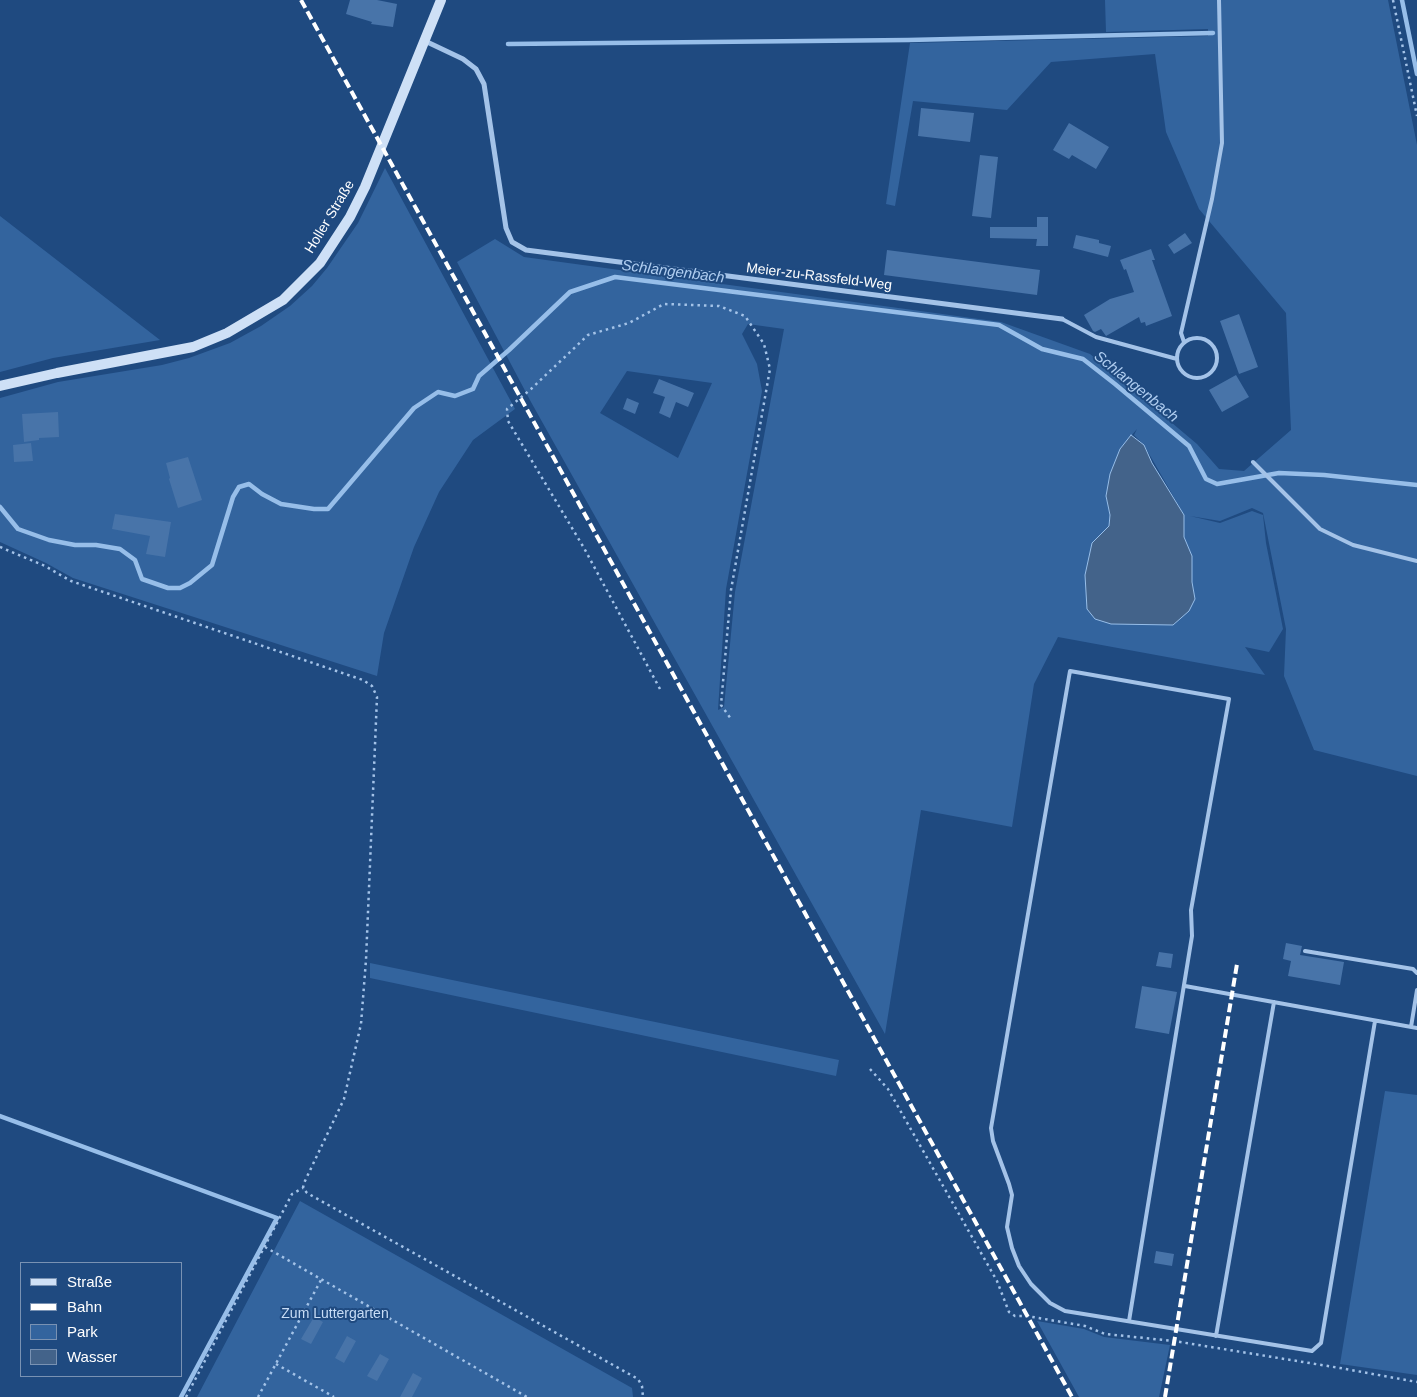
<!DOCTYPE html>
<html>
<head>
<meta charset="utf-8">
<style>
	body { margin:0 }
	#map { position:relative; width:1417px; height:1397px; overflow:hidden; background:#1f4a80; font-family:Arial,sans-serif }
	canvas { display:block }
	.legend { position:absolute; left:20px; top:1262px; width:162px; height:115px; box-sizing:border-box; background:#1f4a80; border:1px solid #7992b3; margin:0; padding:6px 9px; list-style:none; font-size:15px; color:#fff }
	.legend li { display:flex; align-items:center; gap:10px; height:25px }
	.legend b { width:25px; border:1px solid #7992b3 }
</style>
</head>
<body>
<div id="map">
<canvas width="1417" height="1397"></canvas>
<ul class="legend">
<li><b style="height:6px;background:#cee0f6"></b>Straße</li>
<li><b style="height:6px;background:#fff"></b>Bahn</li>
<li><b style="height:14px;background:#33649e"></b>Park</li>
<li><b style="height:14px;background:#43638a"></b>Wasser</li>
</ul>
</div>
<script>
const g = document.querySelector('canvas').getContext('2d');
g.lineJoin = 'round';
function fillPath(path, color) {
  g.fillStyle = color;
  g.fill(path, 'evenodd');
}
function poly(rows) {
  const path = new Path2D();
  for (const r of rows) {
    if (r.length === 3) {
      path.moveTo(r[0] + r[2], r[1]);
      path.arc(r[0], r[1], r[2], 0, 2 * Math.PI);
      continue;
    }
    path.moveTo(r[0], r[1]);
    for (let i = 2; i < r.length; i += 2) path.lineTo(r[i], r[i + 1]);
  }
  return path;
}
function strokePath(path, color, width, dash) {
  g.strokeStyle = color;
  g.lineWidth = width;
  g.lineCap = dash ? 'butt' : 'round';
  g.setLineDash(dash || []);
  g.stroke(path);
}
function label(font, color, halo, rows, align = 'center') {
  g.font = font + ' Arial,sans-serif';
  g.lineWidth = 4;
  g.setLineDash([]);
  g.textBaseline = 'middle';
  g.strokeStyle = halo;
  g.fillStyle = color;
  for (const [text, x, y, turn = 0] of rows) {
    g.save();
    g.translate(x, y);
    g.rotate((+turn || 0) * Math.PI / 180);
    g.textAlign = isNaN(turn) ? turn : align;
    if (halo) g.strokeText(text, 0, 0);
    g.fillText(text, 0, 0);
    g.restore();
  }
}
fillPath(poly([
	[1105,0,1388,0,1417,145,1417,776,1314,750,1284,676,1286,629,1263,513,1252,508,1220,521,1190,516,1220,523,1252,511,1263,515,1266,543,1283,629,1269,652,1245,647,1265,675,1058,637,1034,684,1012,827,921,810,885,1034,531,402,457,262,495,239,524,257,1001,322,1090,354,1197,444,1219,469,1244,471,1291,430,1286,313,1199,209,1166,132,1155,54,1051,62,1007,110,913,101,895,206,886,204,910,43,1208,36,1208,29,1106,32],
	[748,324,784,329,735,592,724,707,718,710,726,589,762,391,757,364,742,334],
	[627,371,712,383,678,458,600,413],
	[1137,429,1134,435,1144,445,1184,515,1184,537,1192,556,1192,582,1195,599,1092,543,1109,526,1110,515,1106,496,1120,449],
	[385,168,515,409,473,440,439,492,414,547,384,633,377,676,73,578,46,563,0,542,0,398,58,382,162,365,189,358,230,343,261,326,290,306,312,286,327,268,358,223],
	[0,216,160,340,53,358,0,372],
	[370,963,839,1060,836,1076,370,978],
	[1385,1091,1417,1095,1417,1375,1340,1364],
	[300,1201,632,1388,633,1397,197,1397],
	[1037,1321,1084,1329,1104,1337,1170,1345,1159,1397,1079,1397]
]), '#33649e');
const water = poly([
	[1131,435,1144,445,1152,463,1184,515,1184,537,1192,556,1192,582,1195,599,1189,611,1173,625,1111,624,1095,619,1087,609,1085,575,1092,543,1109,526,1110,515,1106,496,1110,474,1120,449,1131,435]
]);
fillPath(water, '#43638a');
strokePath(water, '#97bee9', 1);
strokePath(poly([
	[1402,0,1417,74],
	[508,44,908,40,1213,33],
	[0,507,18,529,49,540,75,545,96,545,120,549,135,560,142,579,168,588,180,588,190,583,212,565,233,497,239,487,249,484,262,494,281,504,314,509,328,509,414,408,438,392,455,396,473,389,479,376,509,350,570,292,615,277,999,325,1042,349,1083,359,1115,384,1189,446,1206,479,1217,484,1279,473,1324,475,1417,485],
	[0,1116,277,1218,181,1397]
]), '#97bee9', 4.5);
fillPath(poly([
	[350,0,377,0,397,4,393,27,371,24,372,22,346,14],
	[921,108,974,113,970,142,918,136],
	[1069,123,1109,147,1096,169,1072,155,1069,159,1053,150],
	[980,155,998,157,991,218,972,216],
	[1037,217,1048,217,1048,246,1036,246,1037,239,990,238,990,227,1037,227],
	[1185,233,1192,243,1174,254,1168,245],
	[1076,235,1099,240,1099,243,1111,246,1108,257,1073,248],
	[1151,249,1155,260,1152,260,1172,316,1146,326,1145,322,1141,323,1139,317,1106,336,1101,329,1095,332,1093,331,1084,315,1110,299,1134,292,1126,269,1124,270,1120,260],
	[887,250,1040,270,1037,295,884,275],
	[1239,314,1258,367,1239,374,1220,321],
	[1236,375,1249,397,1222,412,1209,390],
	[659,379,694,393,688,407,676,402,670,418,659,413,665,397,653,393],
	[627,398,639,403,635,414,623,409],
	[58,412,59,437,39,438,39,440,24,442,22,414],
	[31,443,33,461,14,462,13,445],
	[188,457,202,500,178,508,169,479,170,478,166,463],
	[115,514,171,522,165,557,146,554,150,536,112,529],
	[1286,943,1302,946,1300,955,1344,962,1340,985,1288,976,1291,961,1283,959],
	[1159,952,1173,954,1171,968,1156,966],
	[1142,986,1177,992,1169,1034,1135,1028],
	[1156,1251,1174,1254,1172,1266,1154,1263],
	[314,1317,323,1322,311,1344,301,1339],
	[347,1336,356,1341,344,1363,335,1358],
	[380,1354,389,1359,377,1381,367,1376],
	[413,1373,422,1378,412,1397,400,1397]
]), '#4874a9');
strokePath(poly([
	[1393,0,1417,116],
	[0,547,45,566,71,581,363,680,372,686,377,697,366,960,361,1024,344,1099,304,1183,303,1188,307,1193,638,1379,642,1386,643,1397],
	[660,689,584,548,508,421,507,409,531,389,588,335,629,323,664,304,719,306,745,316,764,344,770,369,731,590,721,705,731,719],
	[870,1069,888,1089,997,1281,1009,1312,1015,1316,1027,1316,1085,1326,1105,1334,1174,1341,1340,1368,1417,1382],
	[265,1247,527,1397],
	[276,1364,334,1397],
	[186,1397,292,1194,303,1188],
	[258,1397,321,1280]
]), '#a4c3e8', 2.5, [2.5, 4]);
strokePath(poly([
	[1062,319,1096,337,1177,359],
	[1197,358,20],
	[1184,342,1181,333,1212,199,1222,143,1219,0],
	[1253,462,1320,529,1353,545,1417,561],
	[1305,951,1413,969,1417,973],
	[1185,986,1417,1028],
	[1411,1027,1417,990],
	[1129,1321,1192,936,1191,910,1229,699,1070,671,991,1128,993,1141,1009,1184,1012,1195,1007,1227,1012,1248,1019,1266,1031,1284,1050,1303,1065,1311,1312,1351,1321,1343,1375,1021],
	[1216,1336,1274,1002]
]), '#a4c3e8', 4);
strokePath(poly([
	[425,41,463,59,476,69,484,84,506,228,512,242,526,250,1062,319]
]), '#a4c3e8', 5);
strokePath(poly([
	[0,386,57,373,193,347,227,333,283,300,320,263,350,217,365,187,441,0]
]), '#cee0f6', 10);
strokePath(poly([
	[301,0,1072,1397],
	[1165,1397,1237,964]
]), '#fff', 4, [9, 4]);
label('14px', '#fff', '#1f4a80', [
	["Holler Straße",330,217,-59],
	["Meier-zu-Rassfeld-Weg",819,277,7]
]);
label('14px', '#c8ddf6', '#1f4a80', [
	["Zum Luttergarten",335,1314]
]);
label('italic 15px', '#afcdf0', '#1f4a80', [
	["Schlangenbach",673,272,7],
	["Schlangenbach",1136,387,39]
]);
</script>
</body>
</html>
